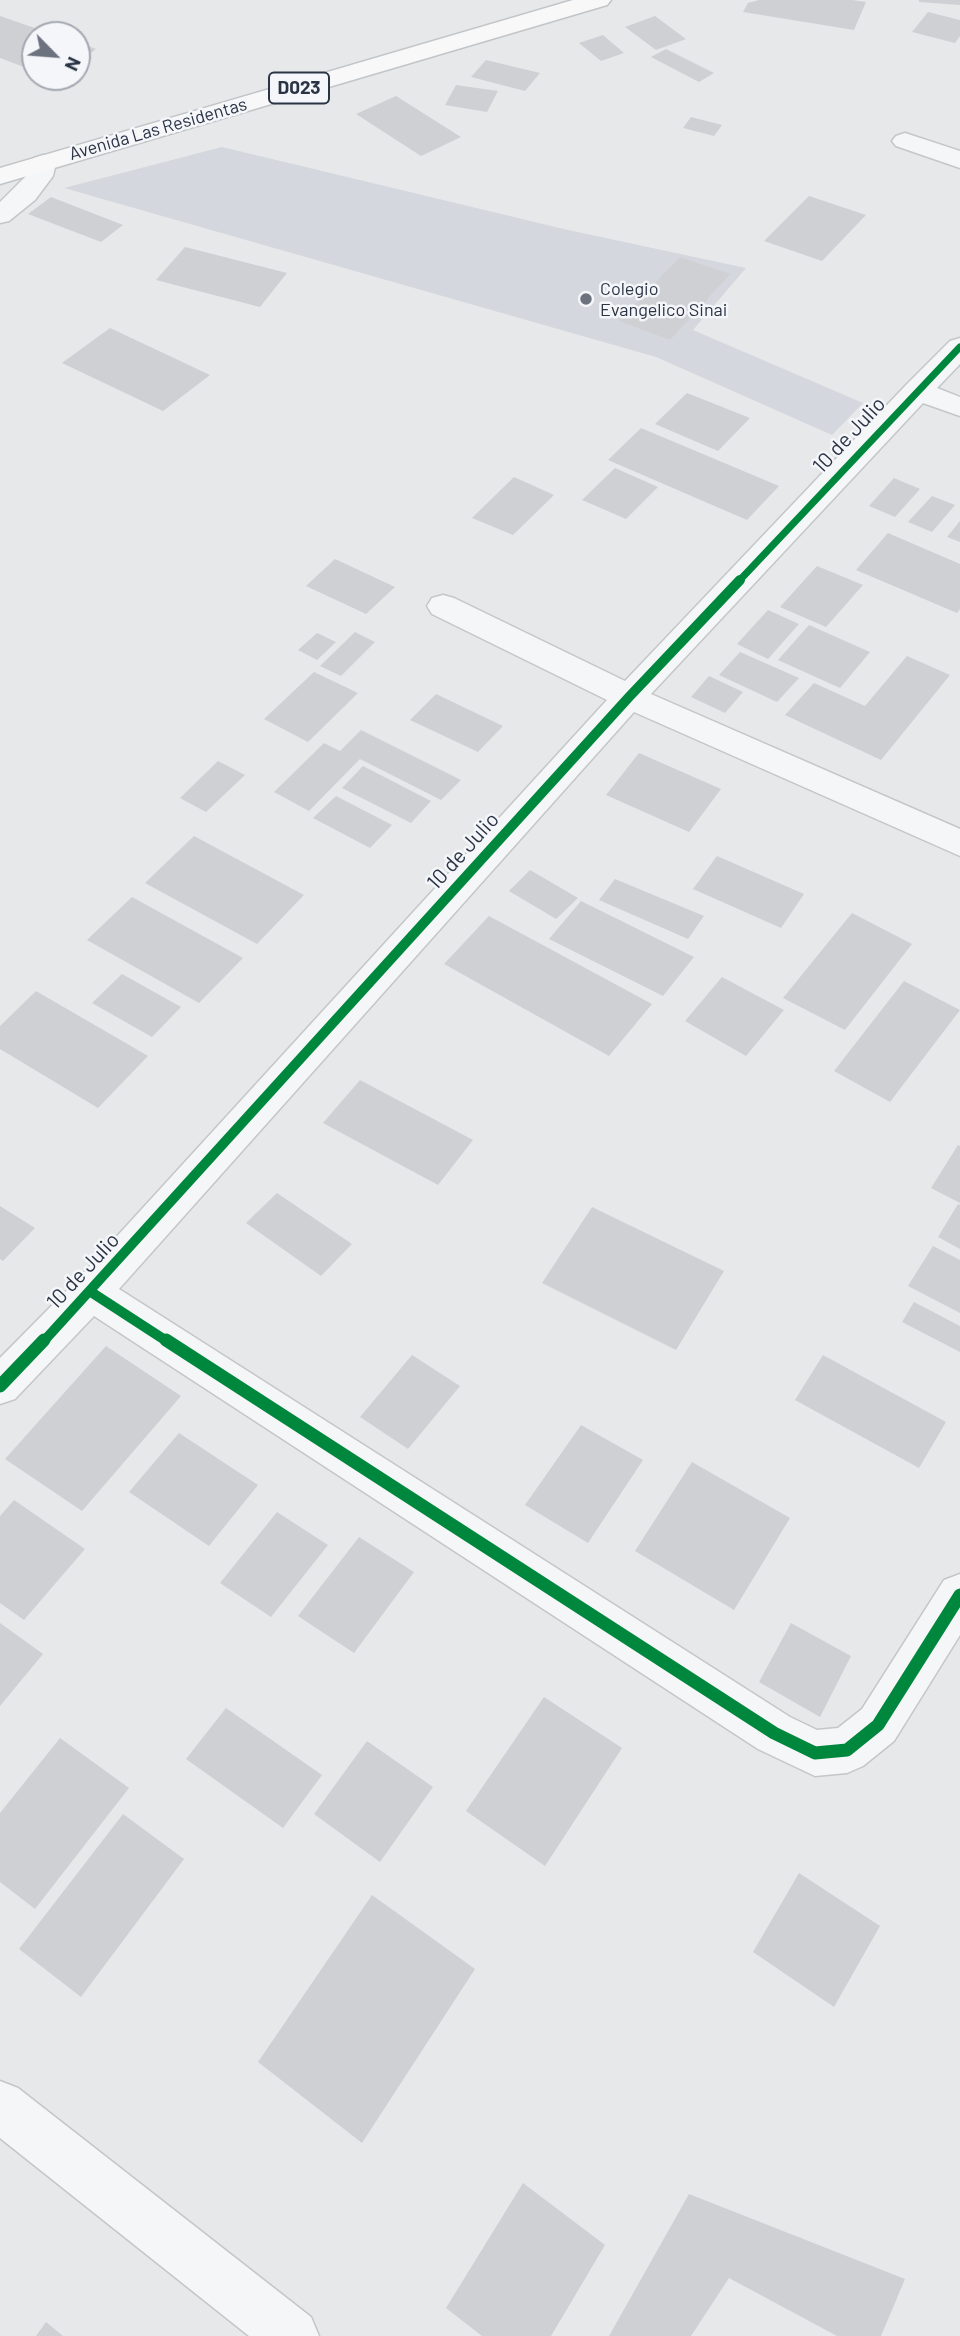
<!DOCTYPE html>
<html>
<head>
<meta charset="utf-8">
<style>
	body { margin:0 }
	#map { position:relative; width:960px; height:2336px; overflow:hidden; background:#e6e8ea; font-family:Barlow,sans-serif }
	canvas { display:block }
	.north { position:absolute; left:21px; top:21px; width:70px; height:70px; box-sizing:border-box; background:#f4f6f9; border:2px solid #a4a8b1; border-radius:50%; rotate:115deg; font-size:19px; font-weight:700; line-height:28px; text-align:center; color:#2b3445 }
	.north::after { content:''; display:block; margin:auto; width:24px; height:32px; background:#6c737f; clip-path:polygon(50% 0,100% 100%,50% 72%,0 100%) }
</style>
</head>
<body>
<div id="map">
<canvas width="960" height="2336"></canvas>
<div class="north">N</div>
</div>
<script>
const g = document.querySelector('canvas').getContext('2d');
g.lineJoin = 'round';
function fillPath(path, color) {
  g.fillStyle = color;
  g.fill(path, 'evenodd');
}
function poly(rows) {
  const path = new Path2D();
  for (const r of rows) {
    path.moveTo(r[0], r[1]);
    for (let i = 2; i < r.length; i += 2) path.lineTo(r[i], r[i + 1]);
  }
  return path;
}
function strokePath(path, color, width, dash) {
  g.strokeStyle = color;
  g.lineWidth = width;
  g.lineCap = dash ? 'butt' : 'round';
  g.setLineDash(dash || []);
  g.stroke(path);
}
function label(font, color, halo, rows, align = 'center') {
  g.font = font + ' Barlow,sans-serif';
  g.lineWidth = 5;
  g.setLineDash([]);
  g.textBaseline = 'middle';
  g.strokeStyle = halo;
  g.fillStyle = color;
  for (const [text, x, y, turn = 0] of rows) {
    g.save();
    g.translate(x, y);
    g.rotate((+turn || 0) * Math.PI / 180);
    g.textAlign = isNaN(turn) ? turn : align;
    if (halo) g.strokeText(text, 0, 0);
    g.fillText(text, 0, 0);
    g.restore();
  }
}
fillPath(poly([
	[222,147,568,230,746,268,693,330,863,403,832,435,656,357,64,188]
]), '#d4d7dd');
fillPath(poly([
	[852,0,866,2,854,30,743,12,748,3,759,0],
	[919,0,960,0,960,5,919,2],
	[928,12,960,20,960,36,955,43,912,32],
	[0,16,55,35,35,35,35,71,0,58],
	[655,16,686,39,656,50,625,27],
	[603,35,624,53,601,61,579,43],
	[77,42,96,49,77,63],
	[666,49,714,73,699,82,651,57],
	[486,60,540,73,525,91,471,77],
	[456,85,498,91,487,112,445,105],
	[396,96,461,137,421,156,356,114],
	[691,117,722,125,714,136,683,128],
	[809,196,866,215,822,261,764,241],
	[51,197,123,225,101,242,28,214],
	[185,247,287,273,260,307,156,280],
	[680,257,730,274,670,340,619,321],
	[110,328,210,375,163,411,62,363],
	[687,393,750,418,718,451,655,424],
	[641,428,779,486,747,520,608,460],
	[615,468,658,487,626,519,582,500],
	[514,477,554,495,513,535,472,518],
	[894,478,920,489,895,517,869,506],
	[932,496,955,505,932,532,908,522],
	[960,521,960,542,947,537],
	[888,533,960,564,960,609,957,613,856,570],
	[335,559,395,587,366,614,306,586],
	[817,566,863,585,826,627,780,607],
	[768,610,799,624,768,659,737,644],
	[809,625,870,652,840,688,778,660],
	[355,632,375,642,341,676,320,666],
	[317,633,336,642,317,660,298,650],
	[740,652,799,678,777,702,719,675],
	[907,656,950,675,881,760,785,715,814,683,865,706],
	[314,672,358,693,308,742,264,719],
	[709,676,743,692,725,713,691,697],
	[436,694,503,726,478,752,410,720],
	[361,730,461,780,441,800,360,759,309,811,274,792,324,743,340,751],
	[639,753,721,789,689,832,606,795],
	[218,761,245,775,206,812,180,798],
	[363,766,431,801,411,823,342,788],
	[336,796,392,825,370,848,313,818],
	[194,836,304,895,257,944,145,883],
	[717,856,804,894,781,928,693,889],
	[530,870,578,898,556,919,509,891],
	[615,879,704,916,688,939,599,900],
	[132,897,243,958,199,1003,87,940],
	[581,901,694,957,663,996,549,939],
	[852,913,912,944,845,1030,783,998],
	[489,916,652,1004,609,1056,444,964],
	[122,974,181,1007,152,1037,92,1003],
	[722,977,784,1010,746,1056,685,1021],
	[904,981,960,1010,890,1102,834,1071],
	[36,991,148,1056,98,1108,0,1049,0,1026],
	[360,1080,473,1140,438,1185,323,1123],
	[958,1145,960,1146,960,1203,931,1188],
	[277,1193,352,1244,321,1276,246,1223],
	[958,1204,960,1205,960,1249,938,1237],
	[0,1206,35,1228,3,1261,0,1259],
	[592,1207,724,1271,676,1350,542,1283],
	[933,1246,960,1260,960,1313,908,1286],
	[914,1302,960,1326,960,1352,902,1322],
	[106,1346,181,1396,82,1511,5,1459],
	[412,1355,460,1386,408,1449,360,1417],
	[823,1355,946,1422,919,1468,795,1400],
	[581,1425,643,1460,588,1543,525,1505],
	[179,1433,258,1485,209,1546,129,1492],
	[692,1462,790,1518,734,1610,635,1551],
	[14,1500,85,1549,24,1620,0,1603,0,1516],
	[277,1512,328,1545,271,1617,220,1583],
	[359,1537,414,1572,354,1653,298,1616],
	[0,1623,43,1654,0,1706],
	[791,1623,851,1656,820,1717,759,1682],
	[544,1697,622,1748,545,1866,466,1811],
	[226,1708,322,1775,283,1828,186,1759],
	[60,1738,129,1788,35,1909,0,1882,0,1813],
	[367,1741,433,1787,380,1862,314,1814],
	[123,1814,184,1859,81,1997,19,1949],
	[799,1873,880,1926,834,2007,753,1952],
	[372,1895,475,1969,362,2143,258,2062],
	[523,2183,605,2245,551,2336,482,2336,446,2308],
	[689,2194,905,2279,881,2336,837,2336,729,2278,691,2336,609,2336],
	[46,2322,63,2336,36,2336]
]), '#ced0d3');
const minor = poly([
	[905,133,960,151,960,168,896,146,892,141,896,136,905,133],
	[43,155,52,158,56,163,53,176,35,200,9,221,0,223,0,202,27,175,34,158,43,155],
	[960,338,960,364,937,388,960,397,960,416,923,403,651,694,960,829,960,856,634,712,119,1289,790,1717,817,1730,838,1728,862,1709,944,1580,960,1574,960,1635,894,1741,863,1766,847,1773,815,1776,758,1749,94,1316,15,1399,0,1404,0,1358,77,1280,607,700,432,614,427,606,432,598,443,595,454,598,625,681,907,384,950,341,960,338],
	[0,2081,18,2088,311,2317,319,2336,249,2336,0,2138,0,2081]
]);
const primary = poly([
	[573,0,611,0,607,5,0,184,0,168,573,0]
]);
strokePath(minor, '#c4c6c8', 3);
strokePath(primary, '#c2c5c8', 3);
fillPath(minor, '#f5f6f7');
fillPath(primary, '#f8f8f8');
strokePath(poly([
	[738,582,960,347]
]), '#00873e', 7);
strokePath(poly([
	[91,1292,168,1342],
	[43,1342,629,697,740,580]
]), '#00873e', 10);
strokePath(poly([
	[166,1340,774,1733,815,1753,847,1750,878,1725,960,1595],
	[0,1386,44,1340]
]), '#00873e', 13);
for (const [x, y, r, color] of [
	[586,299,7,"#6c737f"]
]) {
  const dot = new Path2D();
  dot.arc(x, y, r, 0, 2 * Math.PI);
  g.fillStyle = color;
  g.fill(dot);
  strokePath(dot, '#f4f6f9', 2.5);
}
label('18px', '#2b3445', '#f4f6f9', [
	["Avenida Las Residentas",158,129,-16]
]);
label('18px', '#2b3445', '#f4f6f9', [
	["Colegio",600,289],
	["Evangelico Sinai",600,310]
], 'left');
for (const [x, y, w] of [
	[299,88,60]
]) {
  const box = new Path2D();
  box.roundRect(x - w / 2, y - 15.5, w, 31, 5);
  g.fillStyle = '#f4f6f9';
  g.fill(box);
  strokePath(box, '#2b3445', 2);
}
label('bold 19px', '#2b3445', null, [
	["D023",299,88]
]);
label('21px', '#2b3445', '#f4f6f9', [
	["10 de Julio",849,435,-47],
	["10 de Julio",463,851,-48],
	["10 de Julio",83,1271,-47]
]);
</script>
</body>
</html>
